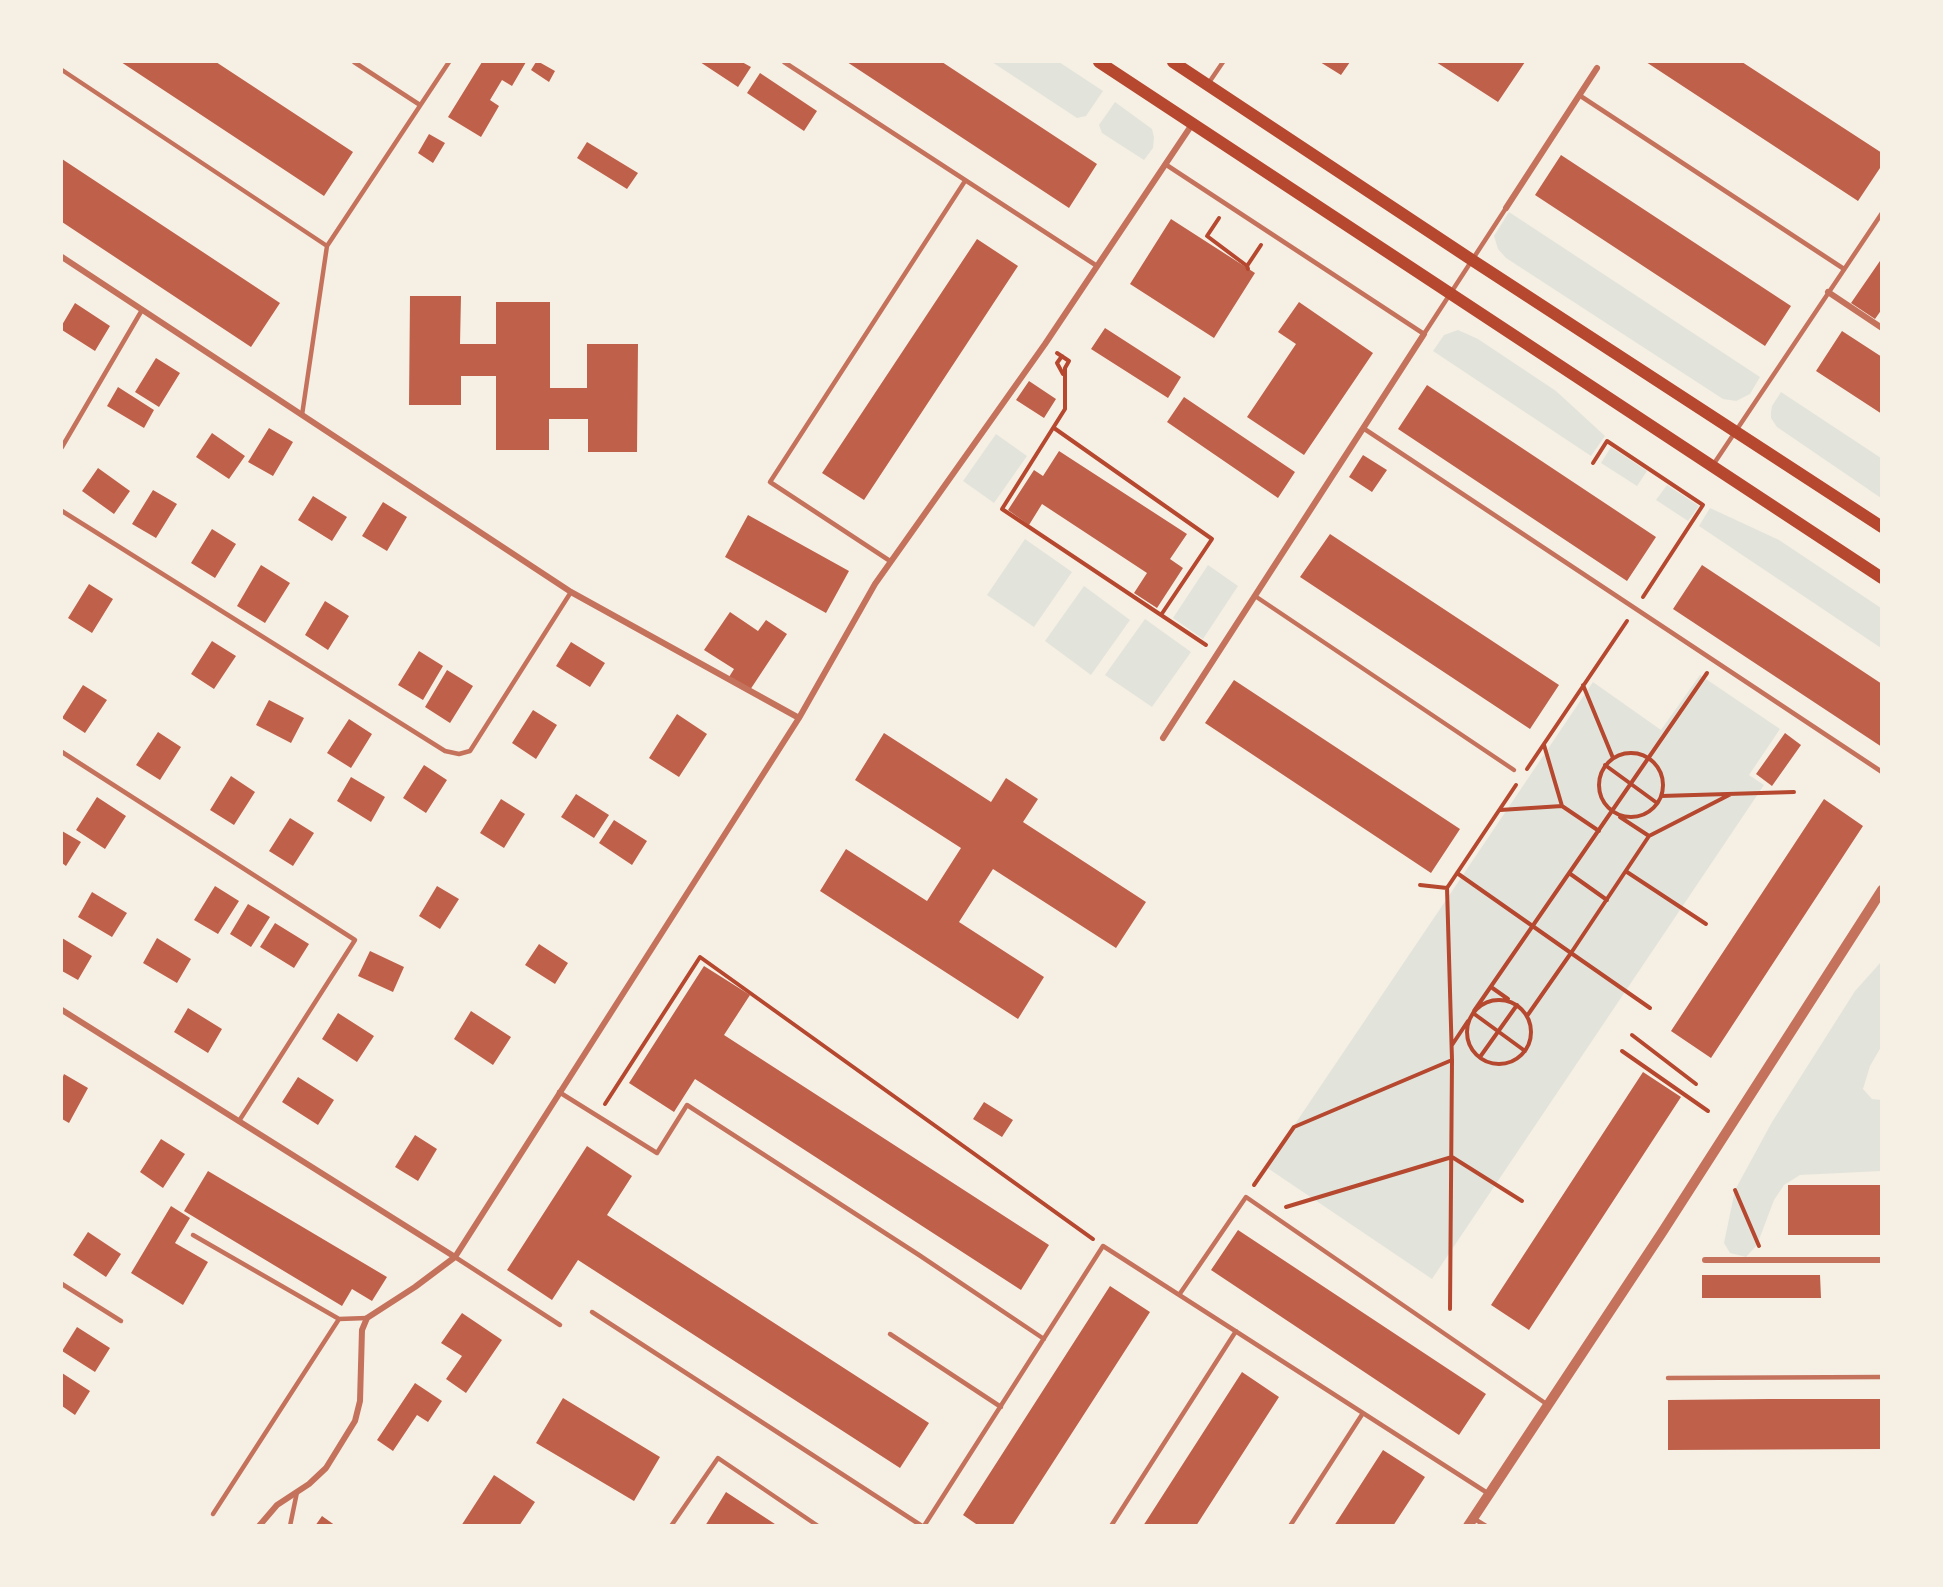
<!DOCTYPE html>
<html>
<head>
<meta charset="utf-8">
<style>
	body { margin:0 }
	#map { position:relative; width:1943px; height:1587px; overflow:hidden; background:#f6efe4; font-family:Montserrat,sans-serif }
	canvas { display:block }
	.frame { position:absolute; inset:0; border:63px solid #f6efe4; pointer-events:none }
</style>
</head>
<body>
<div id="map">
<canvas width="1943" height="1587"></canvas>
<div class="frame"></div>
</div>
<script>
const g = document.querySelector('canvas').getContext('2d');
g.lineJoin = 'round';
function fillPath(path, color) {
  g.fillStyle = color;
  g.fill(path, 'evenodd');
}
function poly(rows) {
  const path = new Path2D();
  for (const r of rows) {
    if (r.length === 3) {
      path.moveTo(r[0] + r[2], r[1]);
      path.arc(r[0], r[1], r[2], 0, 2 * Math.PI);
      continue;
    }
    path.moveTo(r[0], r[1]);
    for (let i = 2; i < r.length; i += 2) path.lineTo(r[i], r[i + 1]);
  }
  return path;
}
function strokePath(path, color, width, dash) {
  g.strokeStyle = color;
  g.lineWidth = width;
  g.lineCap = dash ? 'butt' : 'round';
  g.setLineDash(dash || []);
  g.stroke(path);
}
fillPath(poly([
	[992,62,1059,62,1103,91,1086,116,1077,118],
	[1115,102,1152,129,1154,137,1153,148,1144,160,1102,133,1099,125],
	[1509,212,1760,377,1750,394,1736,401,1723,399,1506,258,1498,249,1494,236],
	[1458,330,1478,339,1556,391,1605,436,1591,456,1433,351,1444,335],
	[1781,392,1881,458,1881,498,1777,427,1771,418,1771,412,1772,406],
	[996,434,1027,456,994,503,963,481],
	[1611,447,1647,471,1637,486,1601,463],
	[1667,485,1699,506,1688,521,1656,500],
	[1710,508,1779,540,1881,608,1881,648,1699,526],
	[1025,539,1072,572,1034,627,987,595],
	[1208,565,1238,586,1203,639,1173,618],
	[1084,586,1130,620,1091,675,1045,641],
	[1145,619,1191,652,1152,707,1105,675],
	[1700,675,1780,729,1749,775,1764,785,1432,1279,1266,1167,1593,682,1661,730],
	[1881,962,1881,1047,1870,1066,1863,1089,1872,1099,1881,1100,1881,1171,1800,1175,1784,1185,1774,1200,1757,1245,1746,1257,1730,1253,1724,1243,1735,1190,1772,1122,1855,991]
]), '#e2e4dc');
fillPath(poly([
	[121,62,216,62,353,152,324,196],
	[482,62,526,62,512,86,502,80,490,100,499,106,481,137,448,117],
	[536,62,539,62,555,71,549,82,531,70],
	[700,62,742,62,751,67,738,87],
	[847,62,942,62,1097,164,1069,208],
	[1320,62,1350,62,1341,75],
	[1436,62,1525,62,1498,102],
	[1646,62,1742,62,1882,153,1882,165,1858,201],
	[760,73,817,111,804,131,747,93],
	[429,134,445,143,433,163,418,153],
	[587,142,638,173,627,189,577,158],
	[1561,155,1791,306,1765,346,1535,195],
	[62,159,280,303,251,347,62,222],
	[1171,219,1255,273,1214,338,1130,284],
	[977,239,1018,266,864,500,822,473],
	[1882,258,1882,309,1875,319,1851,303],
	[410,296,461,296,460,344,496,344,496,302,550,302,550,388,587,388,587,344,638,344,637,452,588,452,588,419,549,419,549,450,496,450,496,376,461,376,461,405,409,405],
	[1299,302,1373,353,1304,455,1247,417,1296,344,1278,332],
	[75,303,110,326,95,351,62,330,62,325],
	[1105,328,1181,377,1168,398,1091,349],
	[1842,331,1882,357,1882,414,1816,371],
	[156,358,180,373,159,407,135,392],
	[1029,381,1056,399,1044,418,1016,400],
	[1427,385,1656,537,1627,581,1398,429],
	[118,387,154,410,144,428,107,406],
	[1184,397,1295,472,1278,498,1167,422],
	[269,428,293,442,273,476,248,462],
	[212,433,245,456,229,479,196,457],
	[1059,451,1187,534,1170,559,1183,568,1157,608,1134,593,1147,573,1042,504,1029,525,1008,510,1034,470,1043,476],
	[1363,455,1387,470,1372,492,1349,477],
	[98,468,130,491,114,514,82,491],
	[153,490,177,504,156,538,132,524],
	[313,496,347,517,332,541,298,520],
	[383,502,407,517,387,551,362,536],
	[748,515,849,571,826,613,725,557],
	[212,529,236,544,215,578,191,563],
	[1330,534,1559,685,1530,729,1300,577],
	[261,565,290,583,265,623,237,606],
	[1702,565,1882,684,1882,747,1673,609],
	[89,584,113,599,92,633,68,618],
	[325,601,349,616,328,650,305,635],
	[730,612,758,631,766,620,787,634,750,690,729,677,734,669,704,650],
	[212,641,236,656,214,689,191,674],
	[571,642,605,663,590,687,556,666],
	[419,651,443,666,423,700,398,685],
	[447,670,473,686,450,723,425,707],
	[1234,680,1460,829,1431,873,1205,723],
	[83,685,107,700,85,733,62,718],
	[269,700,304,718,291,743,256,725],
	[533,710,557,725,536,759,512,743],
	[677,714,707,734,679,777,649,758],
	[349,719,372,734,351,768,327,753],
	[158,732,181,747,160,780,136,765],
	[884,733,991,802,1006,778,1038,799,1023,822,1146,902,1116,948,993,869,959,922,1044,977,1018,1019,820,891,846,849,927,901,961,848,855,780],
	[1785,733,1801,745,1772,786,1756,774],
	[424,765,447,780,426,813,403,798],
	[231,776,255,792,234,825,210,810],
	[351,777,385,797,371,822,337,801],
	[576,794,609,815,594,838,561,817],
	[97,797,126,816,105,849,76,830],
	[501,799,525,814,504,848,480,833],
	[1824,799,1863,826,1711,1058,1671,1031],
	[290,818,314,833,293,866,269,851],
	[614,820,647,841,632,865,599,843],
	[62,831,81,842,66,866,62,863],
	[215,886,239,901,218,934,194,920],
	[437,886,459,899,440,929,419,916],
	[92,892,127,913,112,937,78,917],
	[248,904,270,917,251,947,230,934],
	[275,923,309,944,294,968,260,947],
	[62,938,92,956,78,980,62,971],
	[157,938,191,959,177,983,143,963],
	[539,944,568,963,555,984,525,965],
	[370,951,404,967,393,992,358,976],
	[704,966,750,995,724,1035,1049,1245,1021,1290,695,1079,674,1112,629,1083],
	[188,1008,222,1029,208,1053,174,1032],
	[471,1011,511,1037,493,1065,454,1039],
	[338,1013,374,1036,357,1062,322,1039],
	[1643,1072,1681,1097,1529,1330,1491,1305],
	[64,1074,88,1088,69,1123,62,1119,62,1079],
	[298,1077,334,1100,318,1125,282,1102],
	[984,1102,1013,1120,1002,1137,973,1119],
	[415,1135,437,1149,418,1181,395,1167],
	[161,1139,185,1154,163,1188,140,1172],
	[587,1146,632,1176,607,1215,929,1423,900,1468,578,1260,552,1300,507,1270],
	[208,1171,387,1277,372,1301,352,1289,342,1306,184,1211],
	[1788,1185,1882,1185,1882,1235,1788,1235],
	[171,1206,190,1218,175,1243,208,1262,183,1305,131,1273],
	[1238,1230,1486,1394,1459,1435,1211,1270],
	[88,1232,121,1254,106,1277,73,1255],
	[1702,1275,1820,1275,1821,1298,1702,1298],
	[1110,1286,1150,1312,1012,1526,979,1526,963,1515],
	[462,1313,502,1340,466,1393,446,1379,462,1356,441,1343],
	[77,1327,110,1348,95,1372,62,1351],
	[1242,1372,1279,1397,1196,1526,1143,1526],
	[62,1373,90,1391,75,1415,62,1406],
	[415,1383,442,1401,428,1422,417,1415,393,1451,377,1440],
	[563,1398,660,1457,634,1501,536,1443],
	[1769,1399,1882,1399,1882,1449,1668,1450,1668,1400],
	[1383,1450,1425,1477,1393,1526,1334,1526],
	[494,1475,535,1502,519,1526,461,1526],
	[726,1492,778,1526,705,1526],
	[322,1516,336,1526,315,1526]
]), '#bf614a');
strokePath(poly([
	[1219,218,1207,236,1247,266],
	[1248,269,1247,266,1261,245],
	[1057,353,1069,361,1065,368,1065,409,1002,509,1206,645],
	[1062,356,1057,363,1063,374],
	[1054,428,1212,539,1161,615],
	[1593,463,1607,441,1703,505,1643,597],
	[1583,685,1613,758],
	[1544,745,1562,806,1599,831],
	[1631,785,32],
	[1605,765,1657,803],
	[1527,769,1627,621],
	[1661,796,1794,792],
	[1500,810,1562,806],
	[1620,817,1649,836],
	[1627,872,1706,924],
	[1457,873,1571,953,1527,1016],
	[1569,873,1607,900],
	[1420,885,1447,888],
	[1491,987,1508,999],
	[1499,1032,32],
	[1650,1008,1571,953,1649,836,1731,794],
	[1474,1011,1707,673],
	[1473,1013,1525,1051],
	[1632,1035,1696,1084],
	[1452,1045,1468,1021],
	[1622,1051,1708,1111],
	[1480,1057,1517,1005],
	[605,1104,700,957,1093,1239],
	[1254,1185,1294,1127,1452,1060],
	[1735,1190,1759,1246],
	[1286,1207,1452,1157,1522,1201],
	[1450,1309,1452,1060,1447,888,1516,785]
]), '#b5482f', 4);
strokePath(poly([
	[354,62,420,105],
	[784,62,1097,266],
	[62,70,327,246],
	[1208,84,1223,62],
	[1579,95,1844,269],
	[1165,164,1424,334,1506,208],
	[302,415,327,246,449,62],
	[1363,428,1882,772],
	[62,447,142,310],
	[1713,465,1882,213],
	[62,511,445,751,459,754,470,751,571,592],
	[890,561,770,482,965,181],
	[1255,596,1514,770],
	[62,752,355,940,239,1121],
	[559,1092,657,1153,687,1105,919,1255,1044,1339],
	[193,1235,339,1319,367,1318],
	[455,1257,560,1325],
	[62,1284,121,1321],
	[1179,1295,1246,1197,1548,1405],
	[592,1312,922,1526],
	[890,1334,1001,1407],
	[1668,1378,1882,1377],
	[213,1514,339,1319],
	[1473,1518,1486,1526],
	[290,1526,297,1492],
	[671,1526,718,1458,818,1526],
	[924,1526,1103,1246,1489,1494],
	[1111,1526,1236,1331],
	[1290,1526,1363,1413]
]), '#c5725c', 4.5);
strokePath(poly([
	[1506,208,1597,68],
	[62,257,571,592,799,718],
	[1828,292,1882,328],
	[1163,738,1424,334],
	[62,1010,455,1257],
	[1705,1260,1882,1260],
	[259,1526,277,1505,309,1484,326,1468,355,1421,360,1401,362,1330,367,1318,415,1287,455,1257,799,718,875,584,1045,344,1193,123]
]), '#c5725c', 6);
strokePath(poly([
	[1468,1526,1663,1231,1882,890]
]), '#c5725c', 10);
strokePath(poly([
	[1099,62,1882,578],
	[1173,62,1472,260,1882,527]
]), '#b5482f', 12);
</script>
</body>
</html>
